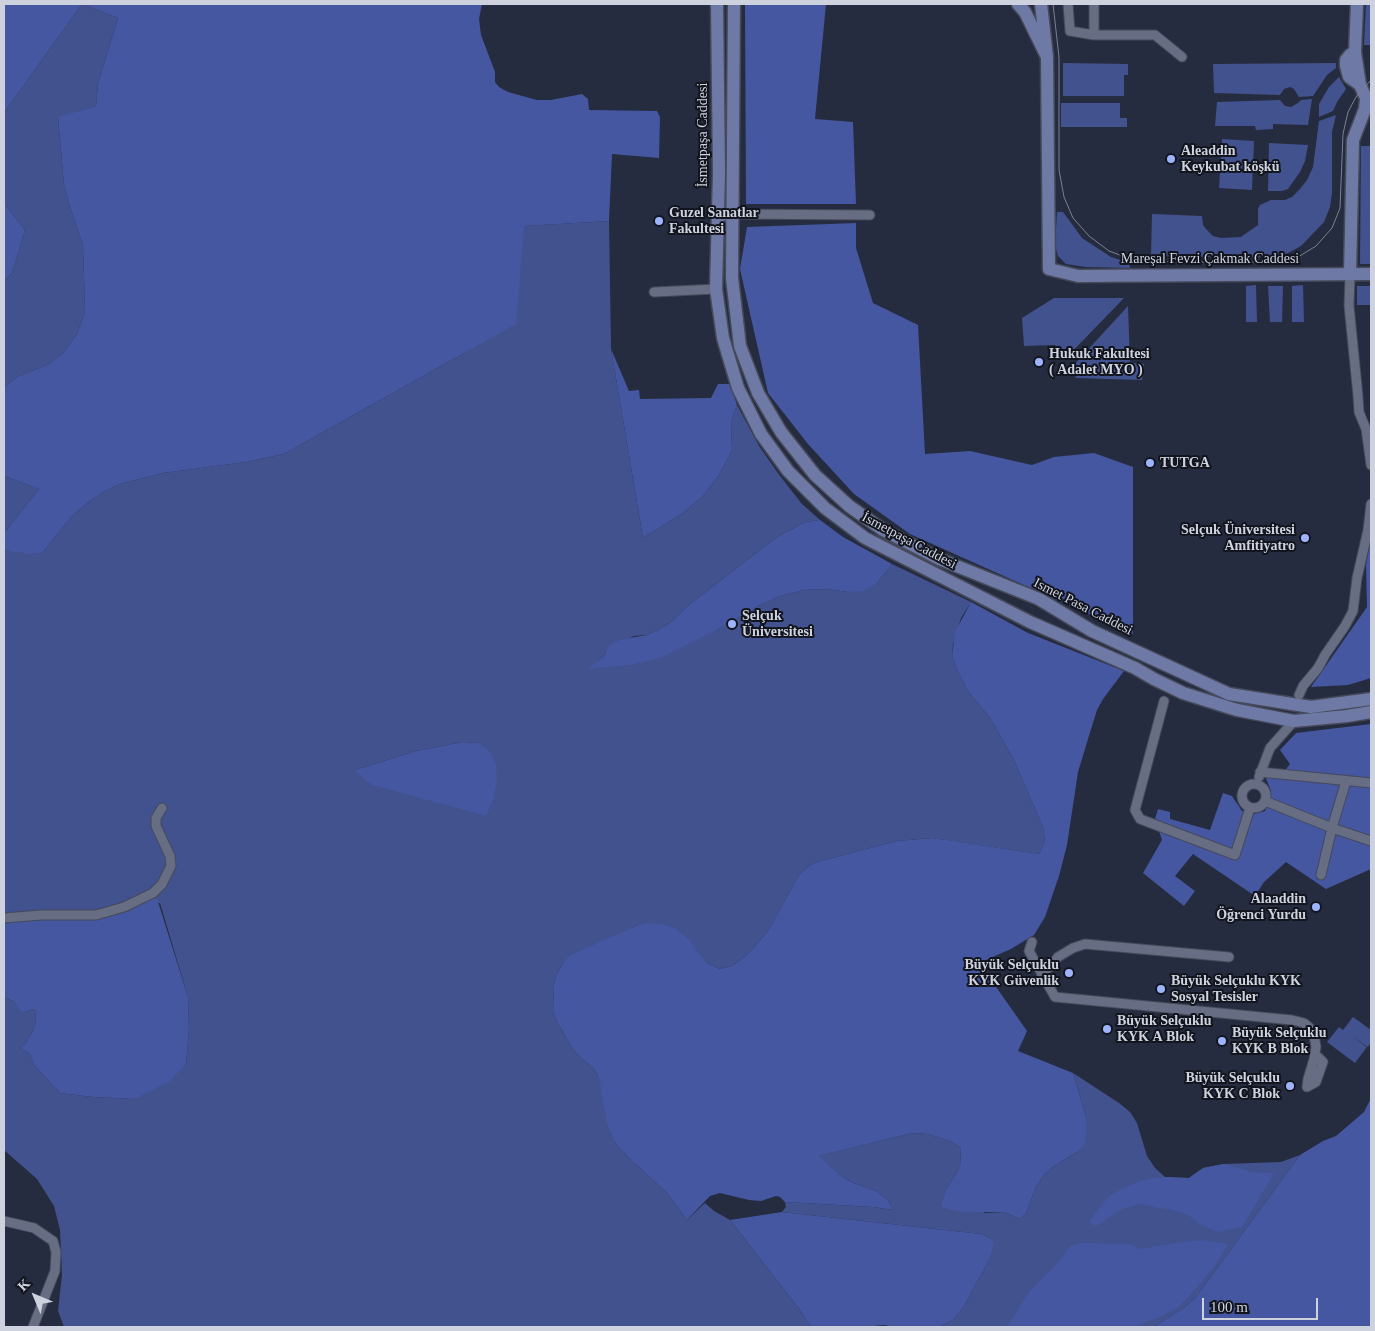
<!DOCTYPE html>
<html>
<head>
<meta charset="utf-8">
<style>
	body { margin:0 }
	#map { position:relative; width:1375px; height:1331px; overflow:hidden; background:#262c3f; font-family:"Times New Roman",serif }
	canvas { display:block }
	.frame { position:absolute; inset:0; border:5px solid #cdd2de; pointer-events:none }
	.north { position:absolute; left:10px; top:1271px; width:50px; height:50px; -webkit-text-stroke:4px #12151e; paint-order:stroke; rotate:315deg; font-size:14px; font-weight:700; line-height:20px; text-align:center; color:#cdd2de }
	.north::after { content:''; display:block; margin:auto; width:18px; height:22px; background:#cdd2de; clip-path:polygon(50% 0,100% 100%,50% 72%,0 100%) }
	.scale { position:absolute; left:1202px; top:1298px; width:116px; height:22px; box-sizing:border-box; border:2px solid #cdd2de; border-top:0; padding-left:6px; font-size:15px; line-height:18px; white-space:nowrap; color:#cdd2de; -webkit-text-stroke:4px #12151e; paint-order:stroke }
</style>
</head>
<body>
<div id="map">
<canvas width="1375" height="1331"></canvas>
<div class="frame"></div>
<div class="north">K</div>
<div class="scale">100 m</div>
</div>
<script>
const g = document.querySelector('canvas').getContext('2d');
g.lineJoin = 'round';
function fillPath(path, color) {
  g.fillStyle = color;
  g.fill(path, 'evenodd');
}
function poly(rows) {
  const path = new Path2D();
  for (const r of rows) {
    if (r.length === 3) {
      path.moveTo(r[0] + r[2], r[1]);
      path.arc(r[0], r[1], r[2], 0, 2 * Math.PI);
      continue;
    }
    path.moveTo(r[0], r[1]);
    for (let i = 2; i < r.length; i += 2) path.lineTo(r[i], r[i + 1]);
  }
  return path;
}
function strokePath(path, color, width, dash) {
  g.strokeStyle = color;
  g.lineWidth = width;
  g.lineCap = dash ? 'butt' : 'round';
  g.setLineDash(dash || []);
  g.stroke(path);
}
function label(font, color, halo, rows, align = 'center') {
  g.font = font + ' "Times New Roman",serif';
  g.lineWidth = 4;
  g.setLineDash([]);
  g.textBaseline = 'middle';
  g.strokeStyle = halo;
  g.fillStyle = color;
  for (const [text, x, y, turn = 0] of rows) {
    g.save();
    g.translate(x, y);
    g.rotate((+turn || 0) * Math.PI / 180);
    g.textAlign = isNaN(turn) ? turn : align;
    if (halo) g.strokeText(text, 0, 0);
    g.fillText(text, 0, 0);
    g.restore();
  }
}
fillPath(poly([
	[82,4,118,18,98,83,96,106,58,118,64,185,70,207,83,245,85,312,77,334,63,353,49,364,17,377,4,387,4,281,12,273,25,230,4,203,4,113],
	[1366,4,1371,4,1371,45,1364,45],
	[1063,63,1128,64,1128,75,1124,75,1124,96,1063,96],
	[1336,63,1336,68,1327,75,1313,96,1299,97,1294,89,1290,87,1284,89,1280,95,1214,93,1213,64],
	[1339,77,1346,89,1337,102,1333,111,1319,117,1319,104,1329,87],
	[1312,99,1308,125,1273,124,1273,129,1256,130,1255,126,1215,126,1217,102,1280,100,1285,106,1291,107,1298,103,1301,100],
	[1061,103,1120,103,1120,118,1127,118,1127,127,1061,127],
	[1336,115,1332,132,1332,193,1330,207,1324,222,1301,246,1288,253,1276,256,1240,258,1151,255,1152,214,1202,216,1203,225,1206,229,1213,236,1221,238,1241,237,1248,232,1258,225,1258,209,1260,205,1271,200,1285,200,1292,197,1300,189,1307,180,1313,167,1319,121],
	[1222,139,1254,141,1252,190,1219,188],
	[1269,143,1308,145,1305,161,1300,172,1288,189,1282,191,1268,191],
	[1361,146,1371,146,1371,264,1360,264],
	[1057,212,1063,212,1082,238,1111,257,1129,263,1130,268,1086,267,1066,264,1058,256,1055,245],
	[609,221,611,349,643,538,683,513,703,496,719,475,732,450,731,422,737,405,759,446,780,476,802,504,820,520,805,522,777,537,690,604,671,622,658,630,647,635,634,636,608,647,604,656,588,669,756,607,780,596,804,590,825,589,848,592,877,583,892,564,971,602,961,618,953,644,952,656,958,672,968,691,990,718,1013,758,1043,827,1045,841,1039,854,932,838,897,841,820,861,810,865,799,875,768,931,747,955,732,966,720,969,707,963,697,951,638,925,564,961,556,976,554,984,553,1012,556,1020,572,1048,579,1056,594,1069,599,1078,615,1143,628,1157,667,1193,687,1220,705,1203,714,1211,730,1220,800,1310,811,1327,64,1327,58,1311,62,1275,60,1230,54,1206,37,1179,4,1150,4,998,13,1001,26,1012,33,1009,36,1011,35,1027,26,1043,20,1048,30,1054,34,1065,60,1093,93,1097,135,1099,186,1064,189,1030,188,997,160,903,121,911,4,917,4,550,43,552,72,516,86,504,101,493,120,484,163,473,246,462,284,454,466,352,523,226],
	[463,742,479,743,355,770,416,751],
	[1256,285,1257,322,1246,322,1246,286],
	[1303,285,1304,322,1292,322,1292,286],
	[1268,286,1283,286,1282,322,1270,322],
	[1357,286,1371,286,1371,305,1357,305],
	[1054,298,1124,298,1067,357,1056,358,1057,350,1055,345,1024,346,1022,318],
	[1128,306,1130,363,1144,364,1142,380,1076,378,1072,367],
	[4,476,39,489,4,533],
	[1353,1017,1371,1030,1371,1042,1368,1047,1352,1036,1367,1047,1355,1063,1327,1042,1339,1027,1343,1030],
	[1073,1073,1119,1103,1130,1112,1137,1123,1147,1156,1155,1168,1165,1177,1189,1178,1203,1168,1224,1164,1281,1162,1300,1155,1196,1297,1185,1307,1154,1327,939,1327,953,1320,964,1306,989,1260,990,1238,981,1234,782,1212,786,1207,785,1202,873,1207,893,1210,888,1200,876,1191,851,1182,841,1176,818,1156,912,1133,928,1134,950,1141,961,1148,960,1167,947,1188,985,1213,1004,1212,1020,1219,1026,1213,1036,1187,1043,1176,1054,1166,1077,1152,1087,1120]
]), '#42528e');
fillPath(poly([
	[4,4,482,4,479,19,481,35,495,72,495,82,499,87,508,92,537,100,551,100,582,94,588,99,589,110,657,111,660,117,659,158,612,154,609,221,524,226,516,324,284,454,246,462,163,473,120,484,101,493,86,504,72,516,43,552,31,554,4,550,4,533,39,489,4,476,4,387,17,377,49,364,63,353,77,334,85,312,83,245,70,207,64,185,58,117,96,106,98,83,118,18,82,4,4,113],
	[745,4,826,4,815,119,853,122,856,204,746,204],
	[4,203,25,230,12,273,4,281],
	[856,223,856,248,873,303,918,325,925,454,970,451,1032,465,1054,457,1094,453,1133,467,1133,634,910,534,854,494,808,444,768,393,740,269,747,227],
	[611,349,629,391,639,390,640,399,711,398,718,384,730,384,737,405,731,422,732,450,719,475,703,496,683,513,643,538],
	[820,520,843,537,892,564,877,583,864,591,848,592,825,589,804,590,780,596,756,607,712,632,660,658,630,665,587,669,604,656,608,647,614,642,623,639,647,635,658,630,671,622,690,604,777,537,805,522],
	[1371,537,1371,678,1348,685,1311,687,1367,607,1366,565],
	[971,602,1028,633,1124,671,1103,699,1097,710,1092,726,1078,772,1067,845,1059,876,1045,917,1034,935,1011,949,986,960,979,968,987,974,1027,1031,1018,1051,1073,1073,1087,1120,1085,1144,1077,1152,1054,1166,1043,1176,1036,1187,1026,1213,1020,1219,1004,1212,962,1212,941,1207,947,1188,960,1167,961,1148,950,1141,928,1134,912,1133,819,1156,841,1176,851,1182,876,1191,888,1200,893,1210,873,1207,785,1202,780,1197,776,1196,761,1201,749,1200,720,1193,710,1196,687,1220,667,1193,628,1157,615,1143,607,1123,599,1078,594,1069,579,1056,572,1048,556,1020,553,1012,554,984,556,976,564,961,571,955,638,925,649,923,661,924,675,928,688,939,707,963,720,969,732,966,747,955,768,931,799,875,810,865,820,861,897,841,932,838,954,841,1039,854,1045,841,1043,827,1013,758,990,718,968,691,958,672,952,656,955,632],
	[1371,724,1371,869,1326,889,1286,862,1264,882,1255,896,1193,854,1175,876,1195,891,1184,906,1143,873,1162,840,1155,819,1158,809,1170,812,1170,819,1210,830,1223,793,1232,796,1242,811,1254,814,1265,811,1270,797,1271,791,1265,776,1278,779,1290,764,1280,750,1296,733],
	[463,742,479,743,488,750,496,763,497,779,493,800,486,816,373,785,364,779,355,770,416,751],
	[155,892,188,997,189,1030,186,1064,170,1081,135,1099,93,1097,60,1093,34,1065,30,1054,20,1048,26,1043,35,1027,36,1011,33,1009,26,1012,21,1011,18,1006,13,1001,4,998,4,917,94,917],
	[1371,1098,1371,1327,1154,1327,1185,1307,1196,1297,1300,1155,1323,1141,1336,1136,1364,1112],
	[1224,1164,1251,1172,1274,1173,1242,1227,1218,1232,1203,1226,1188,1215,1172,1210,1139,1204,1122,1209,1096,1226,1089,1222,1109,1196,1127,1186,1148,1179,1165,1177,1189,1178,1203,1168],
	[782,1212,981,1234,990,1238,994,1244,989,1260,964,1306,953,1320,939,1327,895,1327,884,1325,864,1327,811,1327,800,1310,730,1220],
	[1202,1240,1228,1244,1214,1267,1191,1294,1177,1308,1158,1318,1143,1323,1138,1327,1007,1327,1030,1291,1056,1265,1070,1246,1081,1243,1128,1244,1140,1249,1181,1242]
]), '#4557a0');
const street = poly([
	[1068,4,1070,31,1094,35,1155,35,1182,57],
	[1094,35,1094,4],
	[717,218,732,214,870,215],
	[1350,274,1349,306,1358,396,1359,412,1366,429,1371,465],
	[654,292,716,289],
	[1299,695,1303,686,1318,668,1325,655,1345,626,1353,611,1357,578,1368,530,1371,504],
	[1164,701,1135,810,1140,819,1235,855,1250,808],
	[1260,772,1371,783],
	[1259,777,1270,748,1294,721],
	[1254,796,12],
	[1265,801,1332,828,1371,841],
	[1321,875,1332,828,1346,781],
	[4,918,41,915,96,915,124,907,153,893,162,884,171,866,170,856,156,826,156,818,162,808],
	[1032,942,1029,951,1055,997,1292,1020,1304,1023,1312,1030,1314,1035,1316,1047,1314,1059,1308,1079,1307,1087,1316,1082,1323,1062,1318,1057,1314,1059],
	[1041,973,1050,967,1058,957,1073,948,1085,944,1229,957],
	[4,1221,34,1228,53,1241,56,1252,55,1271,33,1327]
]);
const secondary = poly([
	[717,4,719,173,716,289,723,338,738,388,761,434,788,471,825,508,865,538,1030,622,1135,668,1154,679,1183,693,1237,710,1294,721,1347,716,1371,712],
	[734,4,732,278,740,346,758,393,781,432,815,475,849,506,883,530,939,559,1039,599,1092,631,1229,694,1311,707,1371,699],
	[1018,4,1025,12,1047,57,1041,4],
	[1355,52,1350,55,1346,60,1346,66,1349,77,1360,85],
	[1047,57,1049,269,1078,276,1371,274],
	[1350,274,1353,140,1365,109,1366,98,1360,85,1355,52,1357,4]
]);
strokePath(street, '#45495a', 11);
strokePath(secondary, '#45495a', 15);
strokePath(street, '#676e84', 9);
strokePath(secondary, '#6e7aa5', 12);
strokePath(poly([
	[1053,4,1059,57,1059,170,1064,197,1073,218,1089,236,1109,251,1131,259,1170,262,1278,262,1298,257,1316,246,1332,228,1340,208,1343,134,1348,112,1356,97,1371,80]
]), '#7c8191', 1);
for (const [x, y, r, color] of [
	[1171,159,5,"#9db4fd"],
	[659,221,5,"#9db4fd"],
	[1039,362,5,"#9db4fd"],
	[1150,463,5,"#9db4fd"],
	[1305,538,5,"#9db4fd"],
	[732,624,5,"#9db4fd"],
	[1316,907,5,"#9db4fd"],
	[1069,973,5,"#9db4fd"],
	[1161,989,5,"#9db4fd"],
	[1107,1029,5,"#9db4fd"],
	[1222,1041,5,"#9db4fd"],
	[1290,1086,5,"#9db4fd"]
]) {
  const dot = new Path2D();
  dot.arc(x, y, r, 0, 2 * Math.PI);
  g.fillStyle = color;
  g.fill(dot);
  strokePath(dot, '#12151e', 2);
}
label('14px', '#cdd2de', '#12151e', [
	["İsmetpaşa Caddesi",703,135,-90],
	["Mareşal Fevzi Çakmak Caddesi",1210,259],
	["İsmetpaşa Caddesi",909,541,28],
	["Ismet Pasa Caddesi",1083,607,27]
]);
label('bold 14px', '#cdd2de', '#12151e', [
	["Aleaddin",1181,151],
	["Keykubat köşkü",1181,167],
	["Guzel Sanatlar",669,213],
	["Fakultesi",669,229],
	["Hukuk Fakultesi",1049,354],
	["( Adalet MYO )",1049,370],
	["TUTGA",1160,463],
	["Selçuk Üniversitesi",1295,530,"right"],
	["Amfitiyatro",1295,546,"right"],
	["Selçuk",742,616],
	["Üniversitesi",742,632],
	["Alaaddin",1306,899,"right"],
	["Öğrenci Yurdu",1306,915,"right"],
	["Büyük Selçuklu",1059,965,"right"],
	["KYK Güvenlik",1059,981,"right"],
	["Büyük Selçuklu KYK",1171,981],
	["Sosyal Tesisler",1171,997],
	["Büyük Selçuklu",1117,1021],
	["KYK A Blok",1117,1037],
	["Büyük Selçuklu",1232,1033],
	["KYK B Blok",1232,1049],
	["Büyük Selçuklu",1280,1078,"right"],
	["KYK C Blok",1280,1094,"right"]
], 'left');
</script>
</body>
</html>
